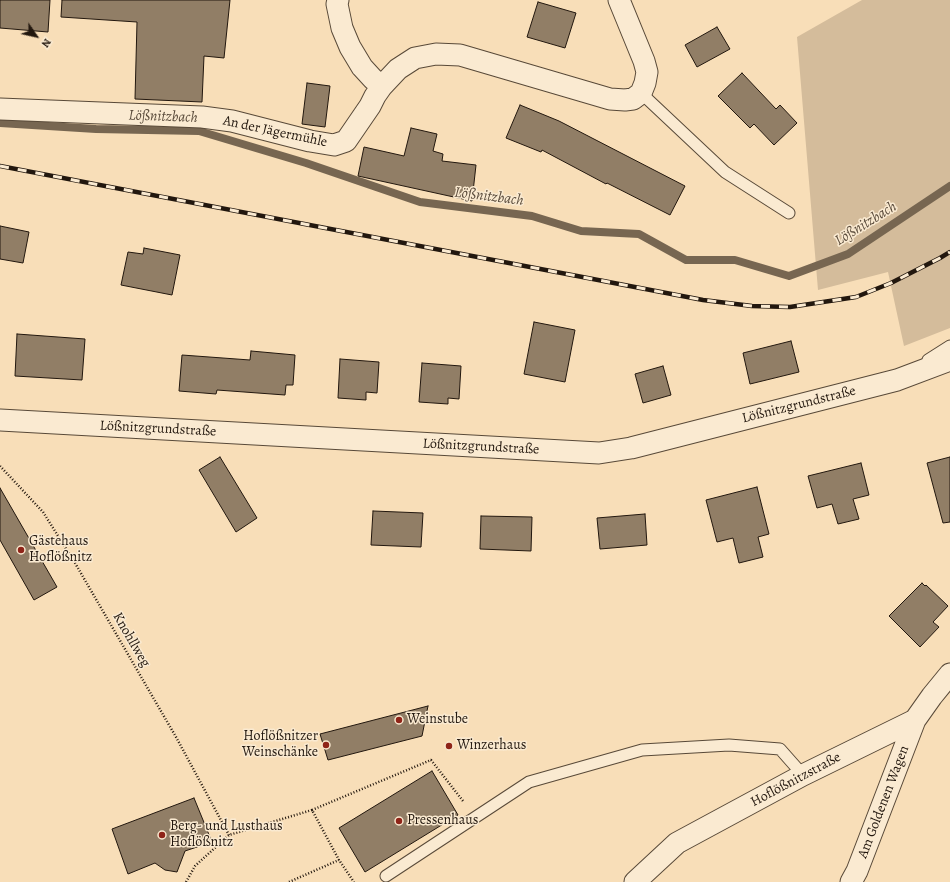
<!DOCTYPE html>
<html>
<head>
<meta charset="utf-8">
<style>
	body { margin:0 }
	#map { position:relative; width:950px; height:882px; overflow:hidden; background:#f8deb8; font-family:Alegreya,serif }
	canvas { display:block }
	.north { position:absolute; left:16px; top:16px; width:40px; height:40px; -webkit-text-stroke:3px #faead1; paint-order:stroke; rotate:124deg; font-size:11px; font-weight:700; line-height:16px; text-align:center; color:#22170e }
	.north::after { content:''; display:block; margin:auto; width:14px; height:18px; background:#22170e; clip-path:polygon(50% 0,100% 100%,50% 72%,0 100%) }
</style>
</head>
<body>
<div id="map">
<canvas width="950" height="882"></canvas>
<div class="north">N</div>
</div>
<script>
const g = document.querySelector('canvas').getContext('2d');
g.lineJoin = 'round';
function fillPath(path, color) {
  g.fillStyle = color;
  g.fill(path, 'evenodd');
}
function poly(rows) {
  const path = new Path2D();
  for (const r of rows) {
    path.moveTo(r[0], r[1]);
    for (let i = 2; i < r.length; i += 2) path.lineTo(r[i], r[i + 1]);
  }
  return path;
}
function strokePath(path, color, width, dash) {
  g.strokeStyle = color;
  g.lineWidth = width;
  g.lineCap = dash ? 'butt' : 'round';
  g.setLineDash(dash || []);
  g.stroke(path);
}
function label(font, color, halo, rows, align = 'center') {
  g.font = font + ' Alegreya,serif';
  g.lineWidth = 3;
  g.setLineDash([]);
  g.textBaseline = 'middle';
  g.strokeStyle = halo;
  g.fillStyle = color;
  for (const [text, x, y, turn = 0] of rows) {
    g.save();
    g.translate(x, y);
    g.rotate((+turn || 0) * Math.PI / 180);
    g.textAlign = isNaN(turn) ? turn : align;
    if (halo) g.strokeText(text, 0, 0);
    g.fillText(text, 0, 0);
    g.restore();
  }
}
fillPath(poly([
	[862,0,950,0,950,328,904,346,888,272,818,290,797,37]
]), '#d4bc9b');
strokePath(poly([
	[0,123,96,129,199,131,306,163,420,202,532,216,581,231,639,234,686,260,735,260,789,276,848,254,950,186]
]), '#776651', 8);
const building = poly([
	[0,0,50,0,48,32,0,28,0,0],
	[62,0,230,0,224,58,204,56,202,102,135,99,137,22,61,17,62,0],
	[538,2,576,13,565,48,527,37,538,2],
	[717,27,730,49,697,67,685,45,717,27],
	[742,73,776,109,780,105,797,123,774,145,754,124,750,128,718,96,742,73],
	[307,83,330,86,325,127,302,124,307,83],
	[520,105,559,121,685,186,670,215,607,183,606,184,542,150,541,152,506,138,520,105],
	[411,128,437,134,433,151,443,154,442,161,476,165,472,201,358,176,364,147,404,156,411,128],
	[0,226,29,232,23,263,0,259,0,226],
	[144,248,180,255,172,295,121,285,128,252,143,254,144,248],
	[534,322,575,330,565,382,524,374,534,322],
	[17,334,85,339,82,380,15,376,17,334],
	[791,341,799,372,750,384,743,353,791,341],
	[251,351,295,355,293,385,286,385,285,395,217,390,216,394,179,391,182,355,250,360,251,351],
	[340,359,379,362,377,393,366,392,366,400,338,398,340,359],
	[422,363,461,366,459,399,448,398,448,404,419,402,422,363],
	[663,366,671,395,643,403,635,374,663,366],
	[220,457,257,518,236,532,199,470,220,457],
	[950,457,950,522,943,523,927,463,950,457],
	[861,463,869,495,853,499,859,519,838,524,832,504,817,508,808,476,861,463],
	[757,487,769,534,758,537,763,557,739,563,733,538,717,542,706,500,757,487],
	[0,488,57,587,34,600,0,540,0,488],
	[373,511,423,513,421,547,371,545,373,511],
	[645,514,647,545,600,549,597,518,645,514],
	[481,516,532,517,531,551,480,549,481,516],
	[922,583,925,586,926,585,948,606,933,622,939,627,920,647,889,616,922,583],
	[428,706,422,736,328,760,320,734,428,706],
	[432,771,458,815,365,872,339,828,432,771],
	[194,798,212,842,185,851,177,872,165,870,155,863,128,874,112,829,194,798]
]);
fillPath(building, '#917e66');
strokePath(building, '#22170e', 1);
const service = poly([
	[641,93,725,172,789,213],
	[928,360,950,346],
	[386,876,529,782,642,750,729,745,780,749,803,775]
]);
const minor = poly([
	[338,0,337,4,342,28,350,47,362,67,373,79,382,86],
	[0,109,202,117,232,121,310,141,334,145,346,141,370,106,375,96,382,86,398,69,415,58,436,54,460,55,610,99,625,100,633,99,641,93,645,83,647,72,644,61,619,0],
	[0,420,599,453,631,448,897,380,950,360],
	[635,882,677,843,803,775,915,720,932,696,950,674],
	[851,882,857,871,915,720]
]);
strokePath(service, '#584938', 13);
strokePath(minor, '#584938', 23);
strokePath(poly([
	[0,466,43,512,75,563,176,737,229,835],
	[312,810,431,760,463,801],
	[186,882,195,866,229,835,312,810,339,860,354,882],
	[289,882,339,860]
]), '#22170e', 2.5, [1, 2]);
strokePath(service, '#faead1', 11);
strokePath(minor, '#faead1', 21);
const rail = poly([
	[0,166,703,300,752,306,790,307,856,297,891,283,940,258,950,252]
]);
strokePath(rail, '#22170e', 4.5);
strokePath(rail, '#faead1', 3, [9]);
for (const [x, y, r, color] of [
	[21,550,4,"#8f2418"],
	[399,720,4,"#8f2418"],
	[326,745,4,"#8f2418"],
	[449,746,4,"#8f2418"],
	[399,821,4,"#8f2418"],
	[162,835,4,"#8f2418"]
]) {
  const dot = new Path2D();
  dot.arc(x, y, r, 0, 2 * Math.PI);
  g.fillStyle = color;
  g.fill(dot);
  strokePath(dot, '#faead1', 1.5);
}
label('14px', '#22170e', '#faead1', [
	["An der Jägermühle",275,132,12],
	["Lößnitzgrundstraße",799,405,-14],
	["Lößnitzgrundstraße",158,429,3],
	["Lößnitzgrundstraße",481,447,3],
	["Knohllweg",131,640,60],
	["Hoflößnitzstraße",796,780,-28],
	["Am Goldenen Wagen",884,802,-69]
]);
label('14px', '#22170e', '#faead1', [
	["Gästehaus",29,542],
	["Hoflößnitz",29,558],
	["Weinstube",407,720],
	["Hoflößnitzer",318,737,"right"],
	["Weinschänke",318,753,"right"],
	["Winzerhaus",457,746],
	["Pressenhaus",407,821],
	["Berg- und Lusthaus",170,827],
	["Hoflößnitz",170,843]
], 'left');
label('italic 15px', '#5a4b3b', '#faead1', [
	["Lößnitzbach",163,117,2],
	["Lößnitzbach",489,197,7],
	["Lößnitzbach",866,224,-32]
]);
</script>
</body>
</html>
